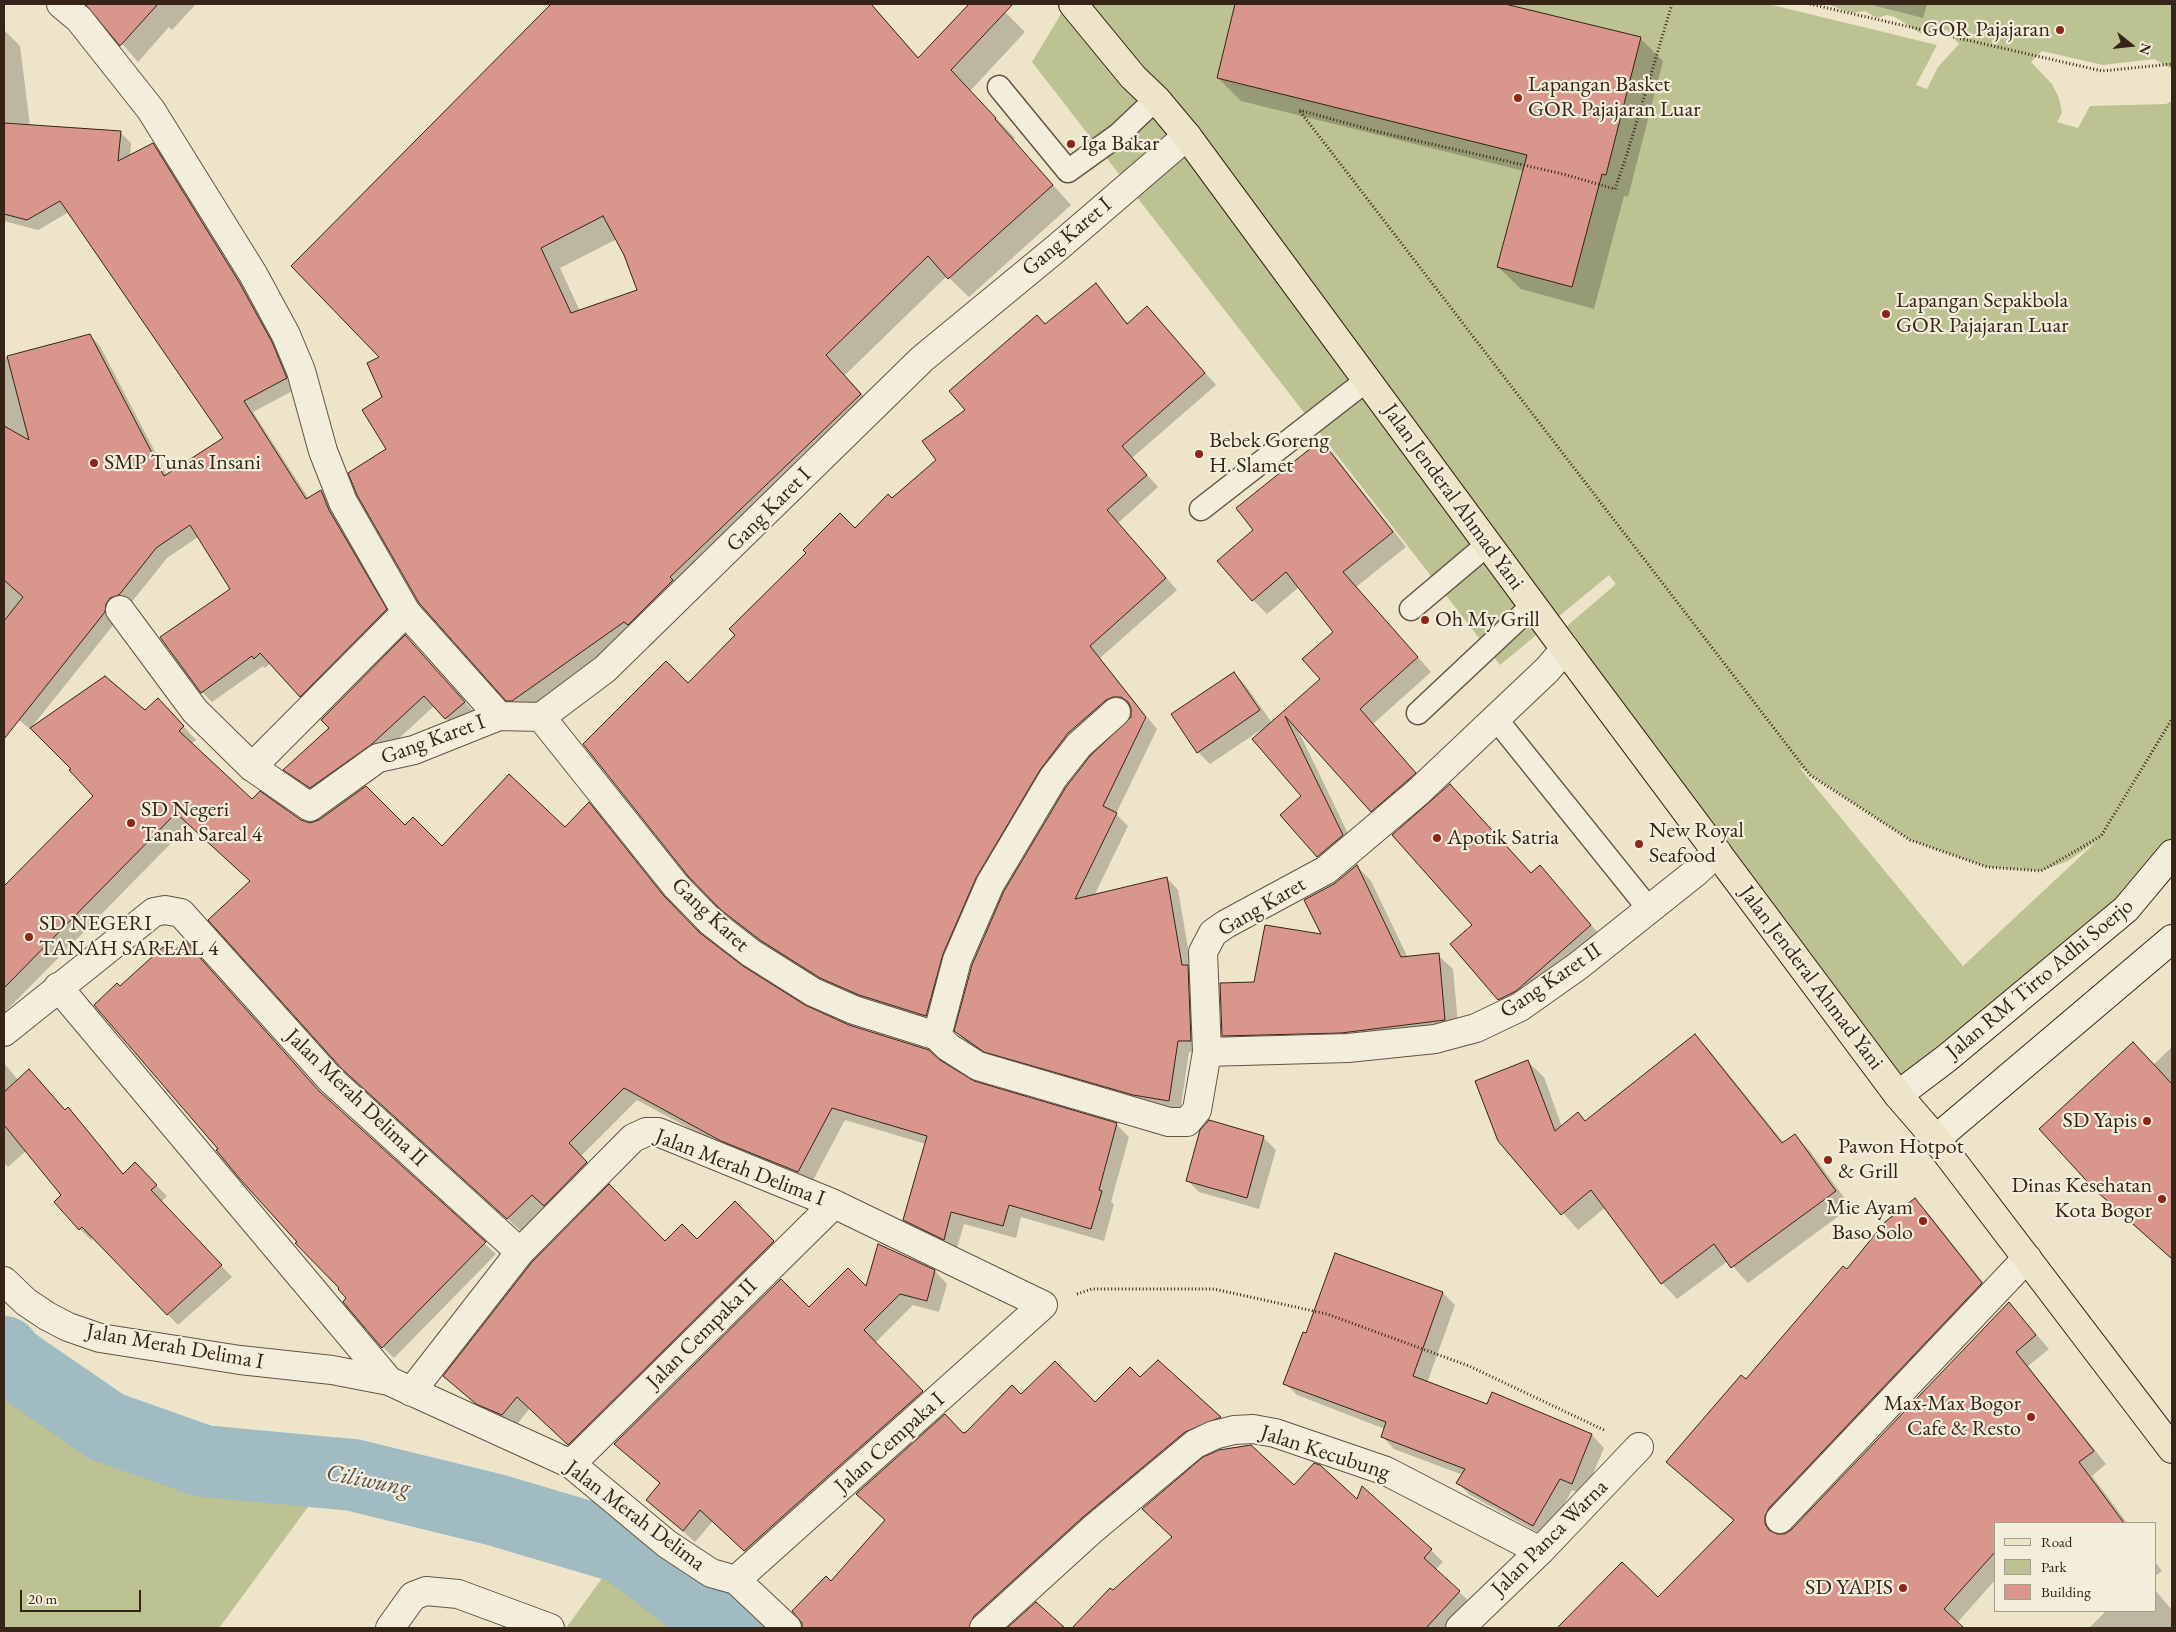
<!DOCTYPE html>
<html>
<head>
<meta charset="utf-8">
<style>
	body { margin:0 }
	#map { position:relative; width:2176px; height:1632px; overflow:hidden; background:#ede4c9; font-family:"EB Garamond",serif }
	canvas { display:block }
	.frame { position:absolute; inset:0; border:5px solid #362417; pointer-events:none }
	.legend { position:absolute; left:1994px; top:1522px; width:162px; height:90px; box-sizing:border-box; background:#f3eddc; border:1px solid #a79d8d; margin:0; padding:6px 9px; list-style:none; font-size:15px; color:#362417 }
	.legend li { display:flex; align-items:center; gap:10px; height:25px }
	.legend b { width:25px; border:1px solid #a79d8d }
	.north { position:absolute; left:2106px; top:20px; width:50px; height:50px; -webkit-text-stroke:4px #f3eddc; paint-order:stroke; rotate:106deg; font-size:14px; font-weight:700; line-height:20px; text-align:center; color:#362417 }
	.north::after { content:''; display:block; margin:auto; width:18px; height:22px; background:#362417; clip-path:polygon(50% 0,100% 100%,50% 72%,0 100%) }
	.scale { position:absolute; left:20px; top:1590px; width:121px; height:22px; box-sizing:border-box; border:2px solid #362417; border-top:0; padding-left:6px; font-size:15px; line-height:18px; white-space:nowrap; color:#362417; -webkit-text-stroke:4px #f3eddc; paint-order:stroke }
</style>
</head>
<body>
<div id="map">
<canvas width="2176" height="1632"></canvas>
<div class="frame"></div>
<ul class="legend">
<li><b style="height:6px;background:#ede4c9"></b>Road</li>
<li><b style="height:14px;background:#bdc293"></b>Park</li>
<li><b style="height:14px;background:#d8968d"></b>Building</li>
</ul>
<div class="north">N</div>
<div class="scale">20 m</div>
</div>
<script>
const g = document.querySelector('canvas').getContext('2d');
g.lineJoin = 'round';
function fillPath(path, color) {
  g.fillStyle = color;
  g.fill(path, 'evenodd');
}
function poly(rows) {
  const path = new Path2D();
  for (const r of rows) {
    path.moveTo(r[0], r[1]);
    for (let i = 2; i < r.length; i += 2) path.lineTo(r[i], r[i + 1]);
  }
  return path;
}
function strokePath(path, color, width, dash) {
  g.strokeStyle = color;
  g.lineWidth = width;
  g.lineCap = dash ? 'butt' : 'round';
  g.setLineDash(dash || []);
  g.stroke(path);
}
function label(font, color, halo, rows, align = 'center') {
  g.font = font + ' "EB Garamond",serif';
  g.lineWidth = 4.5;
  g.setLineDash([]);
  g.textBaseline = 'middle';
  g.strokeStyle = halo;
  g.fillStyle = color;
  for (const [text, x, y, turn = 0] of rows) {
    g.save();
    g.translate(x, y);
    g.rotate((+turn || 0) * Math.PI / 180);
    g.textAlign = isNaN(turn) ? turn : align;
    if (halo) g.strokeText(text, 0, 0);
    g.fillText(text, 0, 0);
    g.restore();
  }
}
fillPath(poly([
	[1067,4,1768,4,1937,45,1916,85,1927,89,1938,67,1959,44,1947,30,1920,33,1895,17,1887,15,1877,18,1865,11,1852,13,1827,4,2172,4,2172,69,2154,59,2103,65,2042,51,2031,62,2052,84,2059,98,2062,113,2057,122,2078,128,2090,106,2166,104,2172,101,2172,854,1899,1087,1567,626,1616,584,1609,575,1500,665,1032,62],
	[1799,767,1910,840,1987,867,2041,871,2068,861,2097,841,1963,966],
	[4,1352,11,1361,107,1427,211,1461,333,1473,219,1628,4,1628],
	[624,1548,728,1628,566,1628]
]), '#bdc293');
fillPath(poly([
	[80,4,196,4,172,30,169,27,138,62,100,18],
	[553,4,871,4,919,58,971,4,997,4,1025,32,970,91,1015,138,1013,140,1071,205,969,297,947,276,845,375,880,414,527,720,507,700,388,449,381,357,293,266],
	[617,239,639,290,580,311,560,268],
	[1236,4,1500,4,1640,38,1663,61,1628,197,1624,196,1594,309,1521,289,1498,267,1524,171,1241,101,1218,78],
	[1868,4,1927,4,1923,18],
	[4,30,20,46,30,126,120,132,131,143,130,157,153,144,163,155,250,294,282,354,296,389,253,412,309,499,321,491,332,502,396,620,311,706,271,663,265,668,263,666,212,702,202,692,232,589,198,537,167,558,30,729,4,708,4,358,90,335,100,346,167,475,225,438,69,212,38,230,4,221],
	[1096,285,1128,324,1158,319,1216,385,1132,458,1158,487,1118,523,1177,590,1100,658,1145,715,1142,727,1147,717,1157,729,1116,814,1128,826,1094,896,1167,878,1178,890,1192,971,1202,1052,1189,1052,1180,1112,997,1063,968,1043,956,1031,1132,718,1132,708,1126,708,1051,782,938,1027,833,989,773,952,735,922,689,875,688,684,855,529,938,460,967,410,1045,325],
	[1321,442,1335,456,1406,547,1356,587,1431,672,1373,724,1429,788,1386,825,1298,730,1356,850,1332,870,1282,815,1302,796,1265,727,1210,764,1198,752,1234,673,1246,686,1272,723,1322,679,1335,632,1299,587,1267,614,1253,600,1254,530],
	[405,637,474,712,456,729,434,706,382,754,321,797,285,770,330,728],
	[145,711,170,712,196,740,191,744,252,800,311,824,405,827,442,848,565,829,589,803,676,910,701,935,742,967,804,1006,939,1061,973,1082,1116,1124,1129,1137,1111,1202,1114,1204,1104,1241,1021,1217,1016,1238,964,1224,956,1251,917,1232,904,1220,926,1144,845,1120,811,1184,735,1153,637,1100,581,1156,599,1175,557,1217,545,1206,521,1231,356,1081,251,882,189,825,4,1013,4,888,94,796],
	[1450,785,1532,874,1540,867,1608,944,1518,1017,1499,999,1474,925],
	[1357,866,1371,881,1408,958,1438,955,1453,969,1459,1034,1238,1050,1223,1035,1256,983,1323,935,1334,885],
	[196,954,325,1098,496,1254,394,1358,383,1347,341,1288,298,1242,219,1149,120,988,171,956],
	[1695,1035,1710,1051,1784,1143,1795,1135,1810,1151,1851,1207,1748,1283,1728,1261,1677,1299,1662,1283,1606,1207,1578,1230,1499,1140,1528,1062,1544,1077,1562,1127,1586,1122],
	[2172,1047,2172,1259,2112,1205,2154,1064],
	[4,1063,18,1080,40,1081,66,1111,68,1109,79,1120,124,1175,135,1164,167,1196,161,1202,232,1277,178,1325,94,1237,91,1240,80,1229,63,1196,26,1151,8,1167,4,1163],
	[1209,1122,1264,1138,1276,1150,1259,1209,1199,1192,1187,1180],
	[1915,1200,1928,1213,1995,1297,1778,1530,1778,1535,1785,1535,1792,1531,2009,1303,2049,1349,2028,1366,2106,1464,2092,1476,2127,1523,1995,1523,1995,1580,1957,1623,1963,1628,1586,1628,1573,1615,1658,1599,1734,1521,1667,1462],
	[735,1202,785,1254,581,1456,530,1408,515,1427,490,1416,445,1376,697,1240],
	[879,1245,935,1271,947,1284,939,1312,913,1305,875,1343,934,1404,757,1563,713,1521,695,1542,648,1500,661,1484,615,1444,809,1308,866,1288],
	[1443,1293,1455,1305,1427,1383,1488,1405,1492,1393,1592,1435,1604,1448,1584,1495,1572,1490,1546,1537,1470,1495,1458,1483,1463,1475,1394,1449,1382,1436,1385,1429,1297,1395,1285,1383,1307,1335],
	[1158,1361,1231,1430,985,1628,803,1628,803,1623,831,1583,963,1434,1021,1396,1096,1404,1140,1379],
	[1250,1446,1294,1487,1358,1501,1431,1550,1443,1562,1435,1570,1471,1603,1448,1628,1074,1628,1111,1589,1113,1592,1173,1537,1204,1458,1237,1447],
	[2155,1562,2162,1571,2155,1576],
	[2155,1590,2172,1610,2172,1628,2089,1628,2106,1611,2155,1611],
	[1036,1603,1063,1628,1009,1628]
]), '#0003');
strokePath(poly([
	[4,1352,11,1361,107,1427,203,1461,353,1475,496,1510,624,1548,728,1628]
]), '#a0bbc2', 72);
const building = poly([
	[85,4,158,4,120,46,85,4],
	[551,4,871,4,918,58,969,4,1013,4,951,70,996,118,995,119,1053,185,948,279,928,256,826,355,861,394,670,577,673,580,628,625,624,622,512,701,506,701,419,603,357,495,348,473,386,449,362,410,382,397,367,363,379,357,291,266,551,4],
	[603,216,624,255,637,290,571,313,541,248,603,216],
	[1235,4,1505,4,1641,37,1606,175,1602,174,1572,287,1497,267,1527,155,1217,78,1235,4],
	[4,123,121,131,118,161,153,143,239,282,272,342,287,378,244,401,306,499,321,490,329,510,387,609,300,697,260,653,254,659,252,656,201,693,160,637,230,589,190,525,156,548,119,595,110,598,106,604,105,612,4,739,4,621,23,597,4,580,4,426,29,440,7,356,90,334,164,476,223,438,60,201,27,220,4,214,4,123],
	[1096,283,1127,324,1147,306,1205,373,1122,446,1147,475,1107,510,1166,578,1090,646,1146,717,1103,806,1117,813,1075,899,1167,877,1182,965,1188,965,1191,1041,1178,1041,1169,1101,1133,1095,984,1052,954,1031,972,965,1004,891,1066,787,1090,756,1131,717,1131,708,1128,702,1121,697,1113,697,1106,700,1068,733,1040,770,976,878,943,954,926,1016,859,995,820,978,760,940,721,910,688,876,583,744,666,661,688,683,735,635,729,629,806,553,803,550,840,513,855,528,888,494,892,498,936,460,922,441,965,410,949,391,1037,315,1045,324,1096,283],
	[1321,440,1393,532,1343,572,1418,657,1360,709,1416,773,1371,812,1285,716,1343,835,1317,857,1280,815,1301,796,1252,739,1320,679,1302,659,1333,632,1286,572,1252,601,1217,561,1253,530,1236,508,1321,440],
	[405,635,465,702,445,719,424,696,372,744,310,788,283,770,329,728,321,720,405,635],
	[1234,672,1260,710,1197,753,1171,714,1234,672],
	[105,676,145,710,158,698,184,726,179,731,252,799,260,791,301,820,310,823,319,820,366,786,405,825,413,817,442,846,509,774,565,827,589,802,664,896,700,933,743,966,805,1005,849,1025,929,1050,940,1060,974,1081,1117,1123,1099,1190,1102,1191,1091,1229,1009,1205,1003,1226,951,1212,944,1240,903,1220,927,1136,832,1108,798,1172,721,1141,624,1088,569,1143,587,1162,544,1206,532,1195,507,1219,342,1069,208,920,250,881,176,813,4,988,4,886,93,796,69,770,71,769,30,728,105,676],
	[1450,784,1531,873,1540,865,1591,925,1516,991,1498,1000,1450,944,1472,925,1392,835,1450,784],
	[1357,865,1401,957,1439,953,1445,1020,1341,1033,1222,1036,1220,983,1254,982,1265,925,1321,934,1304,900,1334,884,1357,865],
	[185,941,319,1091,486,1242,382,1348,343,1302,346,1298,338,1289,339,1288,295,1243,297,1242,240,1179,216,1150,218,1149,94,1005,117,983,120,986,163,947,170,955,185,941],
	[1695,1034,1782,1143,1795,1134,1836,1191,1731,1268,1714,1244,1661,1284,1591,1190,1561,1215,1498,1141,1475,1081,1528,1060,1555,1131,1578,1112,1585,1121,1695,1034],
	[2133,1042,2172,1084,2172,1259,2095,1190,2039,1129,2133,1042],
	[29,1069,65,1110,68,1107,123,1174,135,1162,157,1185,151,1190,222,1265,167,1315,82,1227,79,1230,54,1202,61,1195,4,1125,4,1092,29,1069],
	[1209,1120,1264,1136,1247,1198,1186,1181,1200,1130,1209,1120],
	[609,1184,665,1241,682,1224,697,1239,735,1201,774,1241,568,1445,517,1397,502,1415,476,1404,443,1376,532,1262,609,1184],
	[1915,1198,1982,1283,1769,1508,1765,1516,1765,1524,1769,1530,1777,1534,1785,1534,1791,1530,2009,1302,2036,1335,2016,1352,2094,1451,2079,1462,2124,1523,1995,1523,1995,1552,1944,1609,1964,1628,1557,1628,1622,1562,1658,1597,1734,1520,1666,1462,1741,1375,1746,1379,1843,1266,1847,1269,1885,1222,1915,1198],
	[878,1244,935,1270,927,1301,900,1294,864,1330,923,1391,744,1551,700,1510,683,1531,646,1500,660,1483,614,1444,781,1279,809,1307,848,1268,866,1286,878,1244],
	[1335,1253,1443,1292,1413,1376,1487,1404,1492,1392,1592,1434,1572,1484,1560,1479,1533,1526,1456,1483,1465,1469,1381,1437,1386,1422,1283,1384,1303,1332,1306,1333,1335,1253],
	[1158,1360,1221,1417,1185,1432,1083,1517,974,1616,969,1628,802,1628,802,1623,792,1611,826,1576,831,1581,885,1520,856,1494,945,1414,963,1433,966,1432,1012,1385,1021,1394,1055,1361,1095,1402,1130,1367,1140,1377,1158,1360],
	[1251,1445,1294,1485,1314,1463,1320,1465,1357,1499,1362,1486,1432,1549,1424,1558,1460,1591,1426,1628,1072,1628,1110,1588,1113,1590,1172,1537,1142,1509,1203,1457,1219,1450,1251,1445],
	[1036,1602,1065,1628,1007,1628,1036,1602]
]);
fillPath(building, '#d8968d');
strokePath(building, '#362417', 1);
const lane = poly([
	[999,87,1068,171,1118,135,1156,99],
	[1201,509,1367,380],
	[1411,609,1488,544],
	[1418,713,1533,605],
	[1496,719,1649,909]
]);
const street = poly([
	[61,4,79,19,151,110,253,274,286,335,301,371,323,451,343,502,406,612,499,716],
	[120,610,195,711,252,767,310,807,378,758,414,750,499,716,541,717,605,669,922,359,1058,247,1187,136],
	[541,717,676,886,711,922,751,953,813,992,854,1010,937,1036,957,960,990,884,1053,778,1079,745,1116,712],
	[252,767,406,612],
	[58,987,389,1381],
	[4,1032,154,912,165,910,181,913,331,1080,520,1252],
	[937,1036,948,1047,978,1066,1169,1122,1187,1122,1197,1110,1207,1052,1203,952,1213,933,1226,924,1326,870,1417,793,1547,670,1565,649],
	[1207,1052,1348,1048,1435,1039,1476,1028,1520,1007,1578,966,1696,872,1717,852],
	[4,1281,26,1302,47,1316,68,1327,100,1338,240,1360,332,1370,389,1381,571,1464,667,1544,711,1573,736,1580,787,1628],
	[411,1392,520,1252,633,1138,646,1132,658,1132,834,1204,1043,1305,736,1580],
	[571,1464,834,1204],
	[1780,1519,2027,1258],
	[390,1628,413,1596,426,1591,458,1594,550,1628],
	[984,1628,1093,1529,1195,1444,1214,1435,1234,1430,1253,1429,1275,1433,1386,1471,1540,1551],
	[1460,1628,1540,1551,1639,1447]
]);
const secondary = poly([
	[1898,1095,1947,1058,2126,909,2172,854],
	[1936,1139,2172,939]
]);
const primary = poly([
	[1073,4,1133,77,1156,99,1187,136,1565,649,1898,1095,1936,1139,2172,1449]
]);
strokePath(lane, '#645444', 25);
strokePath(street, '#645444', 30);
strokePath(secondary, '#362417', 30);
strokePath(primary, '#362417', 30);
strokePath(poly([
	[1672,4,1627,154,1615,189,1563,174,1379,132,1299,110,1810,775,1910,840,1987,867,2041,871,2101,836,2172,719],
	[1810,4,2102,71,2172,64],
	[1077,1294,1092,1289,1214,1289,1327,1314,1469,1366,1606,1431]
]), '#362417', 3, [1, 2.5]);
strokePath(lane, '#f3eddc', 22);
strokePath(street, '#f3eddc', 28);
strokePath(secondary, '#f3eddc', 28);
strokePath(primary, '#ede4c9', 28);
for (const [x, y, r, color] of [
	[2060,30,5,"#8f2418"],
	[1518,98,5,"#8f2418"],
	[1071,144,5,"#8f2418"],
	[1886,314,5,"#8f2418"],
	[1199,454,5,"#8f2418"],
	[94,463,5,"#8f2418"],
	[1425,620,5,"#8f2418"],
	[131,823,5,"#8f2418"],
	[1437,838,5,"#8f2418"],
	[1639,844,5,"#8f2418"],
	[29,937,5,"#8f2418"],
	[2147,1121,5,"#8f2418"],
	[1828,1160,5,"#8f2418"],
	[2162,1199,5,"#8f2418"],
	[1923,1221,5,"#8f2418"],
	[2031,1417,5,"#8f2418"],
	[1903,1588,5,"#8f2418"]
]) {
  const dot = new Path2D();
  dot.arc(x, y, r, 0, 2 * Math.PI);
  g.fillStyle = color;
  g.fill(dot);
  strokePath(dot, '#f3eddc', 2);
}
label('22px', '#362417', '#f3eddc', [
	["GOR Pajajaran",2050,30,"right"],
	["Lapangan Basket",1528,85],
	["GOR Pajajaran Luar",1528,110],
	["Iga Bakar",1081,144],
	["Lapangan Sepakbola",1896,301],
	["GOR Pajajaran Luar",1896,326],
	["Bebek Goreng",1209,441],
	["H. Slamet",1209,466],
	["SMP Tunas Insani",104,463],
	["Oh My Grill",1435,620],
	["SD Negeri",141,810],
	["Tanah Sareal 4",141,835],
	["New Royal",1649,831],
	["Seafood",1649,856],
	["Apotik Satria",1447,838],
	["SD NEGERI",39,924],
	["TANAH SAREAL 4",39,949],
	["SD Yapis",2137,1121,"right"],
	["Pawon Hotpot",1838,1147],
	["& Grill",1838,1172],
	["Dinas Kesehatan",2152,1186,"right"],
	["Kota Bogor",2152,1211,"right"],
	["Mie Ayam",1913,1208,"right"],
	["Baso Solo",1913,1233,"right"],
	["Max-Max Bogor",2021,1404,"right"],
	["Cafe & Resto",2021,1429,"right"],
	["SD YAPIS",1893,1588,"right"]
], 'left');
label('22px', '#362417', '#f3eddc', [
	["Gang Karet I",1067,237,-40],
	["Jalan Jenderal Ahmad Yani",1453,497,54],
	["Gang Karet I",769,510,-45],
	["Gang Karet I",433,740,-20],
	["Gang Karet",1262,907,-30],
	["Gang Karet",710,915,43],
	["Jalan Jenderal Ahmad Yani",1811,978,53],
	["Jalan RM Tirto Adhi Soerjo",2040,979,-40],
	["Gang Karet II",1551,981,-34],
	["Jalan Merah Delima II",356,1098,44],
	["Jalan Merah Delima I",740,1168,21],
	["Jalan Cempaka II",702,1334,-45],
	["Jalan Merah Delima I",175,1347,10],
	["Jalan Cempaka I",890,1443,-42],
	["Jalan Kecubung",1325,1453,18],
	["Jalan Merah Delima",635,1516,37],
	["Jalan Panca Warna",1550,1538,-45]
]);
label('italic 24px', '#56514a', '#f3eddc', [
	["Ciliwung",368,1481,11]
]);
</script>
</body>
</html>
